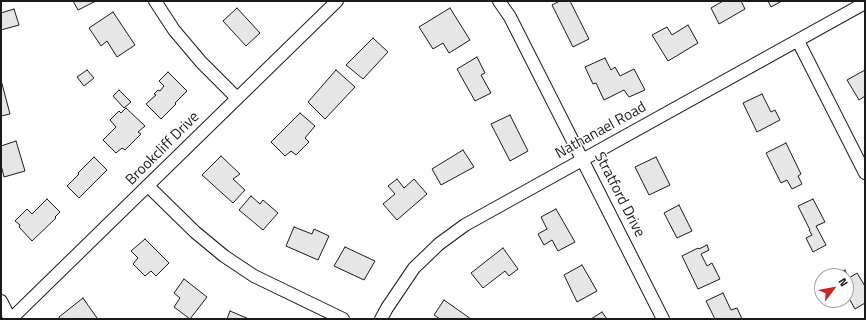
<!DOCTYPE html>
<html>
<head>
<meta charset="utf-8">
<style>
	body { margin:0 }
	#map { position:relative; width:866px; height:320px; overflow:hidden; background:#fff; font-family:"Titillium Web",sans-serif }
	canvas { display:block }
	.frame { position:absolute; inset:0; border:2px solid #1a1a1a; pointer-events:none }
	.north { position:absolute; left:814px; top:268px; width:40px; height:40px; box-sizing:border-box; background:#fff; border:1px solid #a3a3a3; border-radius:50%; rotate:58deg; font-size:11px; font-weight:700; line-height:16px; text-align:center; color:#1a1a1a }
	.north::after { content:''; display:block; margin:auto; width:14px; height:18px; background:#c62828; clip-path:polygon(50% 0,100% 100%,50% 72%,0 100%) }
</style>
</head>
<body>
<div id="map">
<canvas width="866" height="320"></canvas>
<div class="frame"></div>
<div class="north">N</div>
</div>
<script>
const g = document.querySelector('canvas').getContext('2d');
g.lineJoin = 'round';
function fillPath(path, color) {
  g.fillStyle = color;
  g.fill(path, 'evenodd');
}
function poly(rows) {
  const path = new Path2D();
  for (const r of rows) {
    path.moveTo(r[0], r[1]);
    for (let i = 2; i < r.length; i += 2) path.lineTo(r[i], r[i + 1]);
  }
  return path;
}
function strokePath(path, color, width, dash) {
  g.strokeStyle = color;
  g.lineWidth = width;
  g.lineCap = dash ? 'butt' : 'round';
  g.setLineDash(dash || []);
  g.stroke(path);
}
function label(font, color, halo, rows, align = 'center') {
  g.font = font + ' "Titillium Web",sans-serif';
  g.lineWidth = 3;
  g.setLineDash([]);
  g.textBaseline = 'middle';
  g.strokeStyle = halo;
  g.fillStyle = color;
  for (const [text, x, y, turn = 0] of rows) {
    g.save();
    g.translate(x, y);
    g.rotate((+turn || 0) * Math.PI / 180);
    g.textAlign = isNaN(turn) ? turn : align;
    if (halo) g.strokeText(text, 0, 0);
    g.fillText(text, 0, 0);
    g.restore();
  }
}
const building = poly([
	[73,1,96,1,78,10,73,1],
	[560,1,570,1,589,39,573,47,552,5,560,1],
	[723,1,741,1,745,9,719,24,711,8,723,1],
	[768,1,782,1,771,7,768,1],
	[237,8,260,33,246,46,223,21,237,8],
	[450,8,470,40,449,53,443,43,433,49,419,27,450,8],
	[14,9,19,25,1,30,1,13,14,9],
	[113,12,135,45,117,57,107,41,101,46,89,28,113,12],
	[688,25,698,43,668,61,652,35,667,27,672,35,688,25],
	[373,38,388,52,363,79,346,65,373,38],
	[477,57,485,73,481,75,491,93,475,101,457,69,477,57],
	[605,58,611,70,615,67,620,76,634,69,645,90,629,97,624,90,604,100,596,83,593,84,585,67,605,58],
	[87,70,94,78,84,86,77,77,87,70],
	[336,70,355,87,325,119,308,102,336,70],
	[865,70,865,96,859,100,847,80,865,70],
	[168,72,187,91,175,103,176,104,161,119,146,104,156,95,154,94,158,90,160,91,164,86,159,81,168,72],
	[1,80,10,114,1,116,1,80],
	[119,90,131,102,124,108,113,96,119,90],
	[762,94,771,112,775,110,780,120,757,132,743,103,762,94],
	[126,108,145,126,138,132,141,134,125,150,122,148,116,153,103,140,116,127,110,120,119,111,121,113,126,108],
	[300,113,315,126,305,138,309,142,296,155,291,151,285,156,271,142,300,113],
	[510,115,528,151,510,161,491,124,510,115],
	[16,141,25,171,4,177,1,165,1,146,16,141],
	[786,143,801,174,798,176,802,184,792,189,787,180,781,183,766,153,786,143],
	[463,150,474,167,441,185,432,169,463,150],
	[221,156,240,174,233,179,245,190,233,203,202,175,221,156],
	[94,157,107,170,79,198,67,186,79,174,78,173,94,157],
	[656,157,670,185,649,195,635,167,656,157],
	[397,179,404,188,414,179,427,194,397,220,383,204,395,194,388,186,397,179],
	[251,196,260,204,263,200,278,213,263,230,239,210,251,196],
	[47,199,60,212,55,217,56,218,32,241,19,227,20,225,15,221,27,209,32,214,47,199],
	[813,199,825,222,816,226,826,245,813,252,806,238,812,235,809,230,810,230,798,206,813,199],
	[679,205,692,231,677,238,664,213,679,205],
	[556,209,575,242,558,251,552,240,544,245,538,234,547,229,541,217,556,209],
	[294,227,312,234,314,229,329,236,318,260,286,246,294,227],
	[145,239,169,263,156,276,151,271,145,276,133,264,138,258,131,251,145,239],
	[707,245,709,250,701,254,707,266,712,263,720,279,698,289,682,256,698,248,699,249,707,245],
	[345,247,375,261,364,280,334,266,345,247],
	[503,248,518,269,509,276,505,271,483,288,471,273,503,248],
	[582,265,597,291,577,302,564,275,582,265],
	[845,270,849,278,857,273,865,286,865,303,855,309,846,293,846,276,834,276,845,270],
	[184,279,207,297,190,319,174,307,180,298,174,293,184,279],
	[723,293,731,310,737,308,742,319,715,319,706,301,723,293],
	[83,298,97,318,95,319,60,319,59,317,83,298],
	[444,300,471,319,440,319,434,315,444,300],
	[230,311,249,319,227,319,230,311],
	[602,312,607,319,591,319,602,312]
]);
fillPath(building, '#e6e6e6');
strokePath(building, '#1a1a1a', 1);
const street = poly([
	[155,1,174,30,201,62,237,98],
	[499,1,510,17,663,319],
	[798,41,865,173],
	[148,186,195,232,224,256,254,276,343,319],
	[1,301,10,319],
	[11,319,337,1],
	[381,319,387,308,414,268,439,244,465,225,865,3]
]);
strokePath(street, '#1a1a1a', 14);
strokePath(street, '#fff', 12);
label('15px', '#1a1a1a', '#fff', [
	["Nathanael Road",601,131,-29],
	["Brookcliff Drive",163,149,-45],
	["Stratford Drive",619,195,63]
]);
</script>
</body>
</html>
